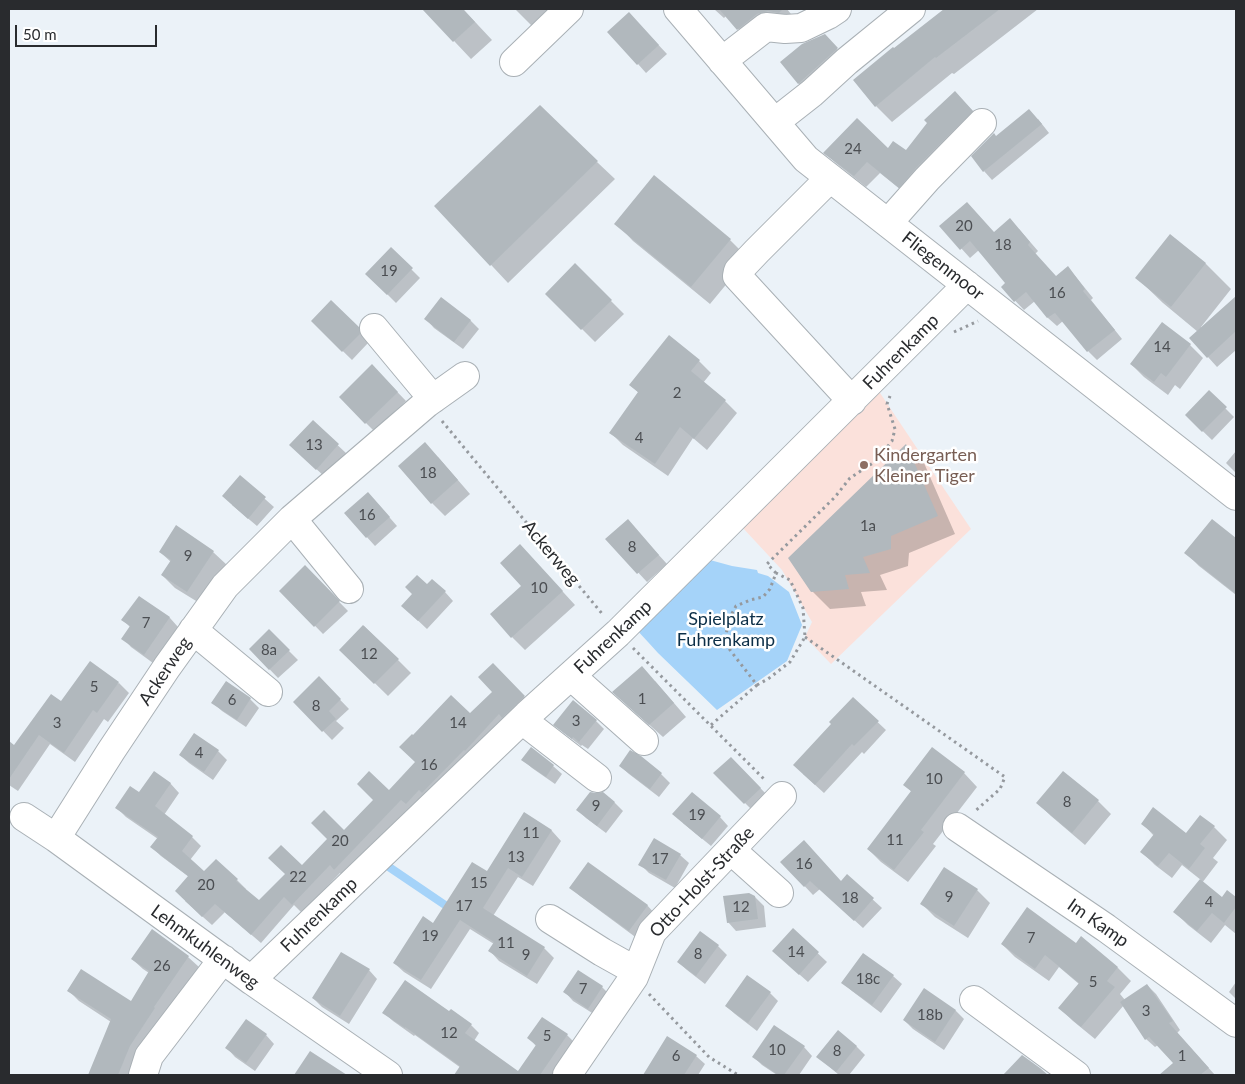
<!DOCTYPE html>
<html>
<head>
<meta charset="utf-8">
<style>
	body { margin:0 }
	#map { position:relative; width:1245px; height:1084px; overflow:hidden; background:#ebf2f8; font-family:Lato,sans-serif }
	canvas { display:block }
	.frame { position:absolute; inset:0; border:10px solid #292b2e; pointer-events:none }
	.scale { position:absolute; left:15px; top:25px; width:142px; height:22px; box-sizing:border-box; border:2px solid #292b2e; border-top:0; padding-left:6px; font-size:15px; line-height:18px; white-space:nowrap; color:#292b2e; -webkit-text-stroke:4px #fff; paint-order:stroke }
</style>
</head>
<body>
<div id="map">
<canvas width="1245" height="1084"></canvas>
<div class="frame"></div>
<div class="scale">50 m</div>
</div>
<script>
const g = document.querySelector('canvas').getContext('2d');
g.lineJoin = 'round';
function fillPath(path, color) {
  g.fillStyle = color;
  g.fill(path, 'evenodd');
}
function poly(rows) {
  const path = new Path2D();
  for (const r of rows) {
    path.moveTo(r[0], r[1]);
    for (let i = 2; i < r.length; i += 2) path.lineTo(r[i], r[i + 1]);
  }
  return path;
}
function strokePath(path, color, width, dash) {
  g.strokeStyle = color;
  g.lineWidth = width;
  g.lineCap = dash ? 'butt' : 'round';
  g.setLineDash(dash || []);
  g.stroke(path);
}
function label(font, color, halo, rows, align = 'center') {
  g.font = font + ' Lato,sans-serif';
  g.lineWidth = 5;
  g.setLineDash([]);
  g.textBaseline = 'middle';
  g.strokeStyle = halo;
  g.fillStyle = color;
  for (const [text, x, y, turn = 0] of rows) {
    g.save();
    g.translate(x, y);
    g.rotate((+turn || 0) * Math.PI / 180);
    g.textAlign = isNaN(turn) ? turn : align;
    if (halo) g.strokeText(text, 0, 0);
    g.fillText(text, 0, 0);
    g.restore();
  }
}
fillPath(poly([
	[874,384,971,529,831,664,805,637,812,622,782,570,742,527]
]), '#fbe1db');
fillPath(poly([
	[710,560,732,566,757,570,758,573,768,576,789,592,802,625,787,661,717,710,658,653,648,642,635,628],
	[389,862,464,913,460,920,383,868]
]), '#a5d3f9');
fillPath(poly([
	[424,9,463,9,492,40,471,59],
	[515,9,555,9,541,35],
	[714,9,787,9,795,19,749,40,726,16,724,18],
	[946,9,1038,9,954,74,952,73,892,122,876,106,894,50],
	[637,22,667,54,646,73,638,64],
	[835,47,841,54,812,97,799,84,781,62],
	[967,105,984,123,911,198,880,173,866,187,837,164,825,153,888,150,906,152],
	[1038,119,1049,133,992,180,984,171],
	[597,162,615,179,508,283,436,206],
	[654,177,730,240,748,258,710,304,633,241,616,223],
	[941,226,994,233,1019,229,1038,251,1035,254,1056,277,1068,268,1076,277,1093,298,1091,300,1122,339,1097,360,1088,351,1063,321,1057,326,1048,318,1035,301,1024,310,1002,287,1007,283,979,250,970,258],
	[1171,236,1206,264,1231,289,1201,327,1202,328,1236,297,1236,350,1217,367,1208,357,1198,332,1163,303,1137,278],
	[391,249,420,278,396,303,367,274],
	[575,265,624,314,595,342,547,294],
	[331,302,367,337,368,343,352,360,312,321],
	[426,319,470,320,479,329,463,349,434,328],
	[1163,324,1190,345,1203,358,1180,389,1175,385,1168,395,1144,377,1131,364],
	[670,337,699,361,711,373,703,383,725,401,737,413,707,450,693,438,668,476,623,445,611,433,639,393,630,385],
	[381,375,406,401,374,431,340,397],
	[1209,392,1234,417,1212,440,1186,415],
	[313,422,347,454,325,477,300,454],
	[906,446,924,463,955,534,909,553,908,566,880,575,887,590,861,592,866,606,830,609,812,591],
	[1236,451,1236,473,1226,463],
	[438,457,470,494,445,516,432,503,400,466],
	[240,477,274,507,257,526,232,505],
	[376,502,397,526,375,546,345,513],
	[1212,520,1236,540,1236,595,1199,566,1186,553],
	[636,530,667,564,647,582,607,539],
	[520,545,575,605,525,650,512,637,523,586],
	[160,552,213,552,227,565,201,604,175,588,162,575,171,562],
	[305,567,348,611,323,634,281,591],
	[427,586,445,592,453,601,427,629,411,614],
	[139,597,170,618,178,627,153,663,131,647,123,638,131,628,123,620],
	[364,626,411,673,388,696,341,650],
	[269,631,298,660,278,678,250,649],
	[493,665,533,706,344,878,340,873,302,913,294,905,261,943,225,912,212,925,185,901,189,877,161,856,152,847,158,839,126,817,117,808,139,794,170,783,179,793,164,815,192,837,201,846,190,860,204,873,237,880,246,889,245,890,259,902,344,832,389,792,417,763,413,737,470,715,494,692],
	[319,678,349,709,336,721,344,728,332,740,295,702],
	[655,681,686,717,663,737,627,705],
	[227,682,250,699,259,708,246,727,222,711,213,703],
	[119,683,129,693,108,722,104,719,75,762,50,744,18,791,9,785,9,743,15,747,62,702],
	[853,699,886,730,864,754,862,752,824,793,803,774,832,724],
	[596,721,604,729,588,749,582,745,581,746,564,733,555,724],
	[194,735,218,751,227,760,213,780,189,763,180,755],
	[932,749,964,773,977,787,933,844,936,846,908,882,881,862,868,849,912,792,904,785],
	[731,758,769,797,754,812,715,773],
	[523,760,553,766,562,774,555,784,532,768],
	[620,766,661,774,670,783,659,797,629,774],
	[603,794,615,803,623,811,606,833,586,818,578,810],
	[1098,801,1111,814,1085,845,1051,816,1038,803],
	[525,814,552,831,561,841,533,886,518,877,493,916,544,948,554,958,537,984,499,961,490,951,494,944,470,929,431,989,404,972,394,963,487,873],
	[720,817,728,826,711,846,683,823],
	[1143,824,1186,834,1214,827,1227,840,1213,858,1218,862,1202,883,1222,899,1227,892,1236,899,1236,934,1225,925,1211,943,1188,925,1175,912,1201,880,1182,865,1172,878,1155,865,1142,852,1154,836],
	[680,855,689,863,675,888,649,873,640,864],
	[782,862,842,882,847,876,882,908,863,928,820,889,813,895],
	[571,888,647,905,655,914,638,939,580,896],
	[977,890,990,903,968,938,935,917,922,904],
	[755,897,764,906,766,927,736,931,728,922],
	[793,930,827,962,808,982,782,959],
	[700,933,718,946,727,955,705,984,687,970,678,962],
	[1081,938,1118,968,1131,981,1120,994,1125,1000,1147,985,1156,994,1180,1030,1177,1033,1215,1075,1169,1075,1166,1071,1175,1063,1158,1045,1155,1047,1146,1039,1124,1005,1095,1039,1073,1021,1060,1008,1079,984,1059,967,1049,981,1015,957,1002,944,1076,945],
	[188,957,199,967,163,1018,132,1075,89,1075,111,1022,79,1001,69,991,131,1003,149,973,143,969,132,959],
	[369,970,377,979,349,1024,322,1007,313,998],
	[579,971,602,987,611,996,597,1016,573,1001,565,992],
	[893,976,902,984,881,1013,852,991,843,983],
	[1236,982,1236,999,1229,992],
	[925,990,956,1011,964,1019,944,1050,913,1029,904,1020],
	[770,993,778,1001,757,1031,735,1014,726,1006],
	[450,1012,471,1025,479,1033,474,1041,518,1073,536,1046,529,1038,567,1035,576,1044,554,1075,463,1075,459,1071,461,1068,415,1035,414,1036,393,1021,384,1013],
	[838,1032,857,1047,865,1055,849,1075,839,1075,818,1057],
	[266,1035,274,1044,255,1071,235,1057,227,1048],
	[668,1038,696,1056,705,1064,698,1075,644,1075],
	[804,1047,812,1056,799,1075,777,1075,762,1065,753,1056]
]), '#0003');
fillPath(poly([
	[422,9,463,9,475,22,453,42],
	[719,9,783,9,779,13,768,11,757,14,737,30],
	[944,9,1000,9,936,58,935,57,875,107,853,80,893,47,894,48],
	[629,12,659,45,637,65,607,32],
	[825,34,838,48,798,84,780,62,802,44],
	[955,91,973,111,916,168,899,188,867,162,854,176,823,153,857,118,888,148,893,141,906,150,927,123,924,120],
	[540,105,598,161,490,266,434,206],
	[1029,109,1042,124,983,172,971,156,994,133,996,136],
	[654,175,731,239,691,287,614,224],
	[967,202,994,232,1010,218,1030,242,1028,245,1056,276,1068,266,1085,289,1083,291,1115,330,1087,352,1055,313,1047,318,1026,292,1014,302,1001,287,1005,283,970,241,960,250,939,226],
	[1170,234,1206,263,1171,307,1135,278],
	[391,247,413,268,387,295,365,274],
	[575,263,612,300,581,330,545,294],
	[1236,296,1236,331,1207,358,1189,338],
	[441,297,471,320,454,342,424,319],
	[331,300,359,327,360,334,342,352,311,321],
	[1162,322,1191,344,1166,377,1161,373,1154,382,1130,364],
	[669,335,700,360,691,371,726,400,694,439,680,427,655,464,609,433,638,392,629,385],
	[372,364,398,392,365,424,339,397],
	[1209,390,1227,407,1202,432,1185,415],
	[313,420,339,444,316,470,289,445],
	[425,442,458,480,431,504,398,466],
	[906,444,938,516,891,536,891,549,863,557,870,573,845,575,849,589,811,592,788,558],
	[240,475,266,497,248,519,222,496],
	[368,492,390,517,366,538,344,513],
	[628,519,659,555,637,574,605,539],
	[1212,519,1236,538,1236,594,1184,553],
	[176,525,214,551,187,592,161,575,171,560,159,552],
	[520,544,563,591,511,638,490,614,521,586,500,563],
	[305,565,340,601,314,627,279,591],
	[417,575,427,584,432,579,446,591,418,621,401,606,412,594,405,587],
	[139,596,170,617,144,655,121,639,130,626,121,620],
	[363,625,399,659,374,684,339,650],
	[269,629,290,650,269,670,249,649],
	[90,661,119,682,97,713,93,710,64,753,39,735,9,779,9,741,14,745,51,694,61,701],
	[493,663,525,696,502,718,499,714,465,751,464,750,422,793,419,790,406,804,401,800,334,870,330,865,292,905,284,897,251,935,215,904,202,917,175,891,188,876,150,847,158,837,115,808,130,786,139,792,154,771,171,783,155,806,193,836,182,851,204,871,216,859,238,879,236,881,259,900,285,874,268,858,281,845,302,865,327,839,311,823,324,810,344,830,373,800,357,784,369,771,389,790,415,762,399,747,412,734,413,735,451,695,470,713,492,692,478,677],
	[642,666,674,703,649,725,612,692],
	[319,676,341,699,329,711,336,719,322,732,293,702],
	[226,681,251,698,237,720,211,703],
	[853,697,879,721,854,746,852,744,815,785,793,765,831,724,829,722],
	[573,700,597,720,579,742,573,737,572,739,553,725],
	[194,733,219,750,204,772,179,755],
	[531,747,554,765,546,777,521,760],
	[932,747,965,772,921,830,924,832,894,870,867,849,911,791,903,785],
	[630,750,641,756,662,773,650,789,619,766],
	[731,757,761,788,744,804,713,773],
	[1063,771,1099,800,1072,833,1036,803],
	[590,792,595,793,603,792,615,802,597,826,576,810],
	[692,792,721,816,702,839,672,814],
	[1153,807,1186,833,1200,815,1215,826,1200,844,1205,848,1189,869,1169,853,1158,866,1140,852,1154,834,1141,824],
	[524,812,552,830,522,877,508,868,483,908,545,947,527,976,488,951,494,942,460,920,421,980,393,963,423,916,433,923,472,862,487,871],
	[654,838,681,854,666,880,638,865],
	[804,840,841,881,847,874,874,898,854,921,810,881,804,887,780,862],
	[588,862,648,905,629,931,569,888],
	[944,867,978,889,954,926,920,904],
	[1200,879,1222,897,1227,890,1236,897,1236,907,1224,923,1212,913,1197,931,1173,912],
	[749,893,755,896,758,919,727,923,723,896],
	[1027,907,1076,943,1081,936,1118,967,1107,981,1115,987,1081,1027,1058,1008,1079,983,1045,955,1035,969,1001,944],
	[793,928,819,952,799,975,772,951],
	[152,929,189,956,154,1007,155,1008,130,1046,118,1075,88,1075,111,1019,67,991,81,969,131,1001,149,971,131,959],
	[700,931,719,945,696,976,677,962],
	[341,952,370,969,340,1016,312,998],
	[863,953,894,975,872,1005,841,983],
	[578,970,603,986,588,1009,563,992],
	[747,975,771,992,748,1023,725,1006],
	[405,980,449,1011,451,1009,472,1024,465,1033,518,1071,536,1045,527,1038,542,1017,568,1034,540,1075,454,1075,460,1066,405,1027,405,1028,382,1013],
	[1147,984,1173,1021,1169,1023,1209,1068,1200,1075,1159,1075,1173,1063,1149,1037,1145,1040,1120,1002],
	[924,988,956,1010,935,1042,903,1020],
	[246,1019,267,1034,246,1063,225,1048],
	[774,1025,805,1046,784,1075,778,1075,752,1057],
	[838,1030,857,1046,836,1072,816,1057],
	[667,1036,697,1055,684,1075,643,1075],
	[310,1051,347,1075,294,1075],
	[1022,1055,1040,1068,1048,1075,1003,1075]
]), '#b1b8bd');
const minor = poly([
	[678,9,806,159,1236,496],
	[722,61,766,27,785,29,801,28,828,15,837,9],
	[514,62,569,9],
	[775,122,812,93,847,61,911,9],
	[830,178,757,251,738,271,737,276,852,401],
	[888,223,927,179,982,123],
	[374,328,433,399],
	[292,519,349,589],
	[193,630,268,692],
	[571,676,644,741],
	[522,720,597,778],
	[24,817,56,838,251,980,388,1075],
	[957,827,1106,928,1236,1023],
	[56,838,111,751,167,667,225,586,292,519,427,403,465,376],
	[731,850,779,893],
	[550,919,602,952,636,971],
	[251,980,527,715,618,633,967,285],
	[974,1000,1076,1075],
	[143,1075,149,1056,223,959],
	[567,1075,634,977,652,932,782,796]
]);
strokePath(minor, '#a9b0b5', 30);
strokePath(poly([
	[954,332,978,321],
	[442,421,604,616],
	[805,637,1005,777,1000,789,974,812],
	[633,648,765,780],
	[757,685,768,679,790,662,805,637,803,608,790,580,776,573],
	[711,725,757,685,730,650,726,635,729,619,736,606,750,600,763,597,770,589,776,573,767,564,835,497,850,478,876,461,892,441,895,429,887,404,890,396],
	[649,994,709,1057,738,1075]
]), '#95999e', 3, [2.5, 4]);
strokePath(minor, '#fff', 28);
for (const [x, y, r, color] of [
	[864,465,5,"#8d6e63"]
]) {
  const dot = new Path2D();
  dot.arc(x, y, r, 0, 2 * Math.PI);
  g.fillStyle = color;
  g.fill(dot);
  strokePath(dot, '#fff', 2);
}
label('15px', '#4b4e52', null, [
	["24",853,149],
	["20",964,226],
	["18",1003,245],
	["19",389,271],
	["16",1057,293],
	["14",1162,347],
	["2",677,393],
	["4",639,438],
	["13",314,445],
	["18",428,473],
	["16",367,515],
	["1a",868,526],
	["8",632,547],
	["9",188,556],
	["10",539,588],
	["7",146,623],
	["8a",269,650],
	["12",369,654],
	["5",94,687],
	["1",642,699],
	["6",232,700],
	["8",316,706],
	["3",576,721],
	["3",57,723],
	["14",458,723],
	["4",199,753],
	["16",429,765],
	["10",934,779],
	["8",1067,802],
	["9",596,806],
	["19",697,815],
	["11",531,833],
	["11",895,840],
	["20",340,841],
	["13",516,857],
	["17",660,859],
	["16",804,864],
	["22",298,877],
	["15",479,883],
	["20",206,885],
	["9",949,897],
	["18",850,898],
	["4",1209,902],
	["17",464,906],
	["12",741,907],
	["19",430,936],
	["7",1031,938],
	["11",506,943],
	["14",796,952],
	["8",698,954],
	["9",526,955],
	["26",162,966],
	["18c",868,979],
	["5",1093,982],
	["7",583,989],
	["3",1146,1011],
	["18b",930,1015],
	["12",449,1033],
	["5",547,1036],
	["10",777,1050],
	["8",837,1051],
	["6",676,1056],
	["1",1182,1056]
]);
label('18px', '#292b2e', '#fff', [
	["Fliegenmoor",943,266,38],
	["Fuhrenkamp",901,352,-45],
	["Ackerweg",551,553,50],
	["Fuhrenkamp",613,637,-43],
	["Ackerweg",165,671,-56],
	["Otto-Holst-Straße",702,882,-47],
	["Fuhrenkamp",319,915,-44],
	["Im Kamp",1098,923,35],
	["Lehmkuhlenweg",205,947,36]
]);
label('18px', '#785e54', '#fff', [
	["Kindergarten",874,455],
	["Kleiner Tiger",874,476]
], 'left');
label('18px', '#0c2f48', '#fff', [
	["Spielplatz",726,619],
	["Fuhrenkamp",726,640]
]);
</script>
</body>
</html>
